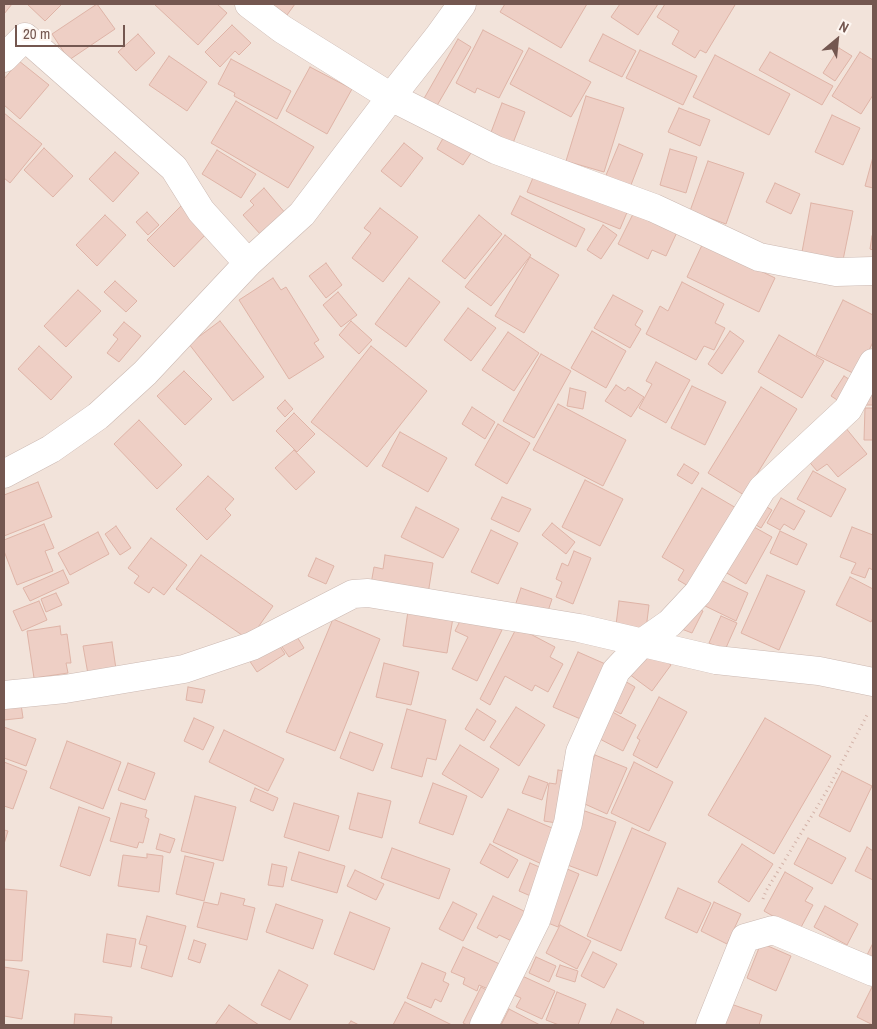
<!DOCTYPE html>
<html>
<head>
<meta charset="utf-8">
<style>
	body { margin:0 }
	#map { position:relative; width:877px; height:1029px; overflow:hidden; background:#fbf2eb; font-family:"Archivo Narrow",sans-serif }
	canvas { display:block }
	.frame { position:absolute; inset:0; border:5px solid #745750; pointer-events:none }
	.north { position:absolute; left:812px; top:15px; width:50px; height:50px; -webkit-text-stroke:4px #fef7f2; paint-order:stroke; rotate:28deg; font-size:14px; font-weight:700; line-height:20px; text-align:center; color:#745750 }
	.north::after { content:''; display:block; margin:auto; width:18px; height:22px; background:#745750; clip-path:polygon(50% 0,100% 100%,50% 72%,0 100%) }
	.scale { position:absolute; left:15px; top:25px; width:110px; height:22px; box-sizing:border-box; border:2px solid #745750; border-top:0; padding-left:6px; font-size:15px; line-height:18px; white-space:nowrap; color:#745750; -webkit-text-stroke:4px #fef7f2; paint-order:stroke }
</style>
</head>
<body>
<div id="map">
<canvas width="877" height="1029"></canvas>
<div class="frame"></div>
<div class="north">N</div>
<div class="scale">20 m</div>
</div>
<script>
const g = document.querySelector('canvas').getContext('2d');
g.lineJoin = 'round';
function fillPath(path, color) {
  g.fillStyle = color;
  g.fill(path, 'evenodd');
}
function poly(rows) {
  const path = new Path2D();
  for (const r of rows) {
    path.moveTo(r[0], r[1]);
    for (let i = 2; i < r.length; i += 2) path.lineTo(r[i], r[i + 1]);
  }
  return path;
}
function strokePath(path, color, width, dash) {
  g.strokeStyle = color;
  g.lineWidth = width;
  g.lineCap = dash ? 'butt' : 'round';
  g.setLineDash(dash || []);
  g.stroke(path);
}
fillPath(poly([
	[4,4,873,4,873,1025,4,1025]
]), '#f2e3da');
const building = poly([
	[4,4,12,4,4,14,4,4],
	[27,4,62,4,45,21,27,4],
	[97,4,115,29,69,60,52,34,97,4],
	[154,4,217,4,227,13,198,45,154,4],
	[272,4,295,4,287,15,272,4],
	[505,4,587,4,561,48,500,12,505,4],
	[620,4,658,4,638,35,611,17,620,4],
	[665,4,732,4,735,5,706,53,700,50,695,58,672,44,679,31,657,17,665,4],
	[232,25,251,43,239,55,235,51,220,67,205,52,232,25],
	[483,30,523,51,499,98,477,88,475,93,456,83,483,30],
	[138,34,155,53,136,71,118,52,138,34],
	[603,34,636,51,622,77,589,61,603,34],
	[458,39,471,47,435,109,422,102,458,39],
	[529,48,591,82,571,117,510,84,529,48],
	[839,48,852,56,835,81,823,73,839,48],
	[640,50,697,76,683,105,626,78,640,50],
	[770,52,833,86,822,105,759,70,770,52],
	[860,52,873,60,873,95,861,114,832,96,860,52],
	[715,55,790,94,769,135,693,97,715,55],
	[169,56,207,82,187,111,149,85,169,56],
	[231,59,291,91,277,119,234,96,235,93,218,84,231,59],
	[19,61,49,85,20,119,4,105,4,79,19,61],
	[310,67,352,89,327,134,286,111,310,67],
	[586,96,624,108,604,172,566,161,586,96],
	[236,101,314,147,288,188,211,143,236,101],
	[502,103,525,112,513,143,490,135,502,103],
	[679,108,710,120,700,146,668,132,679,108],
	[4,113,42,144,10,183,4,178,4,113],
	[832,115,860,128,843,165,815,152,832,115],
	[446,133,473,150,463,165,437,149,446,133],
	[404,143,423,158,401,187,381,171,404,143],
	[619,144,643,154,629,190,604,180,619,144],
	[44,148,73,176,53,197,24,170,44,148],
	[670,149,697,157,686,193,660,185,670,149],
	[217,150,256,174,241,198,202,174,217,150],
	[115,152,139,173,113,202,89,179,115,152],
	[873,157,873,188,865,186,873,157],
	[708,161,744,173,726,224,690,211,708,161],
	[535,173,628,210,620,229,527,192,535,173],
	[775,183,800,194,791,214,766,202,775,183],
	[264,188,286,214,261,235,243,215,254,205,250,201,264,188],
	[520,196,585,229,576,247,511,214,520,196],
	[811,203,853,211,843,260,802,252,811,203],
	[182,205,209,231,174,267,147,240,182,205],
	[380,208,418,237,383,282,352,258,371,233,364,228,380,208],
	[635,210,678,230,666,256,652,250,648,259,618,244,635,210],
	[147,212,159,225,148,235,136,222,147,212],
	[105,215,126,235,97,266,76,245,105,215],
	[479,215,502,234,465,279,442,261,479,215],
	[603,225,617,235,601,259,587,250,603,225],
	[505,235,531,255,491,306,465,287,505,235],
	[872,236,873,236,873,250,870,249,872,236],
	[703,243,775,278,759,312,687,277,703,243],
	[530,257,559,275,524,333,495,316,530,257],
	[326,263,342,285,326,298,309,276,326,263],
	[273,278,281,290,286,287,319,340,314,343,324,357,289,379,239,300,273,278],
	[409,278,440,302,406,347,375,324,409,278],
	[115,281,137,301,126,312,104,292,115,281],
	[682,282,724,304,715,323,725,328,714,350,704,346,696,360,646,334,660,306,668,311,682,282],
	[78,290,101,311,66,347,44,326,78,290],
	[338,292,357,315,341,327,323,305,338,292],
	[613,295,643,311,635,325,641,329,630,348,594,328,613,295],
	[843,300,873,315,873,342,857,375,816,355,843,300],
	[468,308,496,328,471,361,444,340,468,308],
	[220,321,264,377,233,401,189,344,220,321],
	[351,321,372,340,359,354,339,335,351,321],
	[124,322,141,336,119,362,107,353,118,339,113,335,124,322],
	[592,331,626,351,606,388,571,368,592,331],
	[730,331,744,341,722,374,708,364,730,331],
	[508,332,539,353,514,391,482,370,508,332],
	[779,335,824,361,802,398,758,372,779,335],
	[39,346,72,377,51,400,18,369,39,346],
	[371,346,427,391,367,467,311,422,371,346],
	[541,354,571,371,534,438,503,421,541,354],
	[656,362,690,380,666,423,639,408,652,384,646,381,656,362],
	[184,371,212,399,185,425,157,396,184,371],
	[844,376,858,385,845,405,831,396,844,376],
	[616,385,625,391,628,387,644,397,631,417,605,401,616,385],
	[692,386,726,402,705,445,671,428,692,386],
	[761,387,797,409,744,495,708,473,761,387],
	[570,388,586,392,583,409,567,406,570,388],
	[873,391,873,405,866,405,873,391],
	[285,400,293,409,285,417,277,408,285,400],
	[558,404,626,440,603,486,533,450,558,404],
	[472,407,495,422,485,439,462,424,472,407],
	[865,408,873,408,873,440,864,440,865,408],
	[294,413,315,434,297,452,276,431,294,413],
	[139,420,182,465,157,489,114,444,139,420],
	[498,424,530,443,507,484,475,465,498,424],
	[845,427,867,454,838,477,827,464,817,471,806,458,845,427],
	[400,432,447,458,428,492,382,466,400,432],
	[294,450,315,472,296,490,275,468,294,450],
	[684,464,699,473,692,484,677,475,684,464],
	[813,471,846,489,831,517,797,499,813,471],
	[208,476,234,499,225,509,231,515,207,540,176,509,208,476],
	[585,480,623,499,600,546,562,527,585,480],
	[38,482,52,517,4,536,4,495,38,482],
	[702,488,743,512,695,590,678,580,684,570,662,557,702,488],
	[502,497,531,509,519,532,491,519,502,497],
	[781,498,805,511,794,530,784,524,780,530,767,523,781,498],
	[758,502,772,510,761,528,748,520,758,502],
	[416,507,459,529,443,558,401,537,416,507],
	[745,522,772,537,746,584,718,568,745,522],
	[552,523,575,542,566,554,542,535,552,523],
	[44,524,54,548,45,551,53,571,17,585,4,551,4,540,44,524],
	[116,526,131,548,120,555,105,534,116,526],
	[852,527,873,535,873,570,869,568,865,578,851,573,856,563,840,557,852,527],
	[491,530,518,543,498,584,471,572,491,530],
	[780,531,807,544,797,565,770,553,780,531],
	[98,532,109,554,70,575,58,553,98,532],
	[151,538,187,565,164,595,153,587,149,593,134,583,139,576,128,568,151,538],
	[574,551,591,558,573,604,556,597,562,582,556,579,562,563,568,566,574,551],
	[201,555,273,606,249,640,176,589,201,555],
	[385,555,433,563,428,594,371,584,374,567,383,569,385,555],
	[316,558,334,566,326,584,308,576,316,558],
	[63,570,69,583,30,601,23,588,63,570],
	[767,575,805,591,779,650,741,633,767,575],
	[712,576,748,593,736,621,699,603,712,576],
	[850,577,873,589,873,618,871,622,836,605,850,577],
	[521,588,552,599,547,614,515,606,521,588],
	[56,593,62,605,46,612,41,599,56,593],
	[39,601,47,620,22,631,13,611,39,601],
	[619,601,649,605,646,629,616,625,619,601],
	[690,605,703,611,692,633,679,628,690,605],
	[408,611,453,618,447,653,403,646,408,611],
	[464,613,502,630,477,681,452,669,468,637,455,631,464,613],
	[721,616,737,623,725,650,709,643,721,616],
	[333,619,380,639,335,751,286,732,333,619],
	[60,626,61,635,67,634,71,663,66,663,68,673,34,678,27,631,60,626],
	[517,627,555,647,550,657,563,664,548,692,535,685,532,691,505,676,490,705,480,699,517,627],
	[294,632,304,648,289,657,278,641,294,632],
	[112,642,116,669,88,674,83,646,112,642],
	[277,642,285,654,257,672,249,660,277,642],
	[647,648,671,665,652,691,629,674,647,648],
	[578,652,610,666,585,721,553,707,578,652],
	[384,663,419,672,411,705,376,697,384,663],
	[623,680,635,687,621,714,609,708,623,680],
	[188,687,205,690,202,703,186,700,188,687],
	[659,697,687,712,657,768,633,755,640,740,637,738,659,697],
	[21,704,23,718,4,720,4,706,21,704],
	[516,707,545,725,519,766,490,747,516,707],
	[407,709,446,720,436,760,427,758,422,777,391,768,407,709],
	[477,709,496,721,484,741,465,729,477,709],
	[607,709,636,725,623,751,594,736,607,709],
	[194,718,214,727,203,750,184,741,194,718],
	[765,718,831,756,774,854,708,815,765,718],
	[4,727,36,739,26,766,4,758,4,727],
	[224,730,284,759,268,791,209,762,224,730],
	[350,732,383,744,373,771,340,758,350,732],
	[67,741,121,762,103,809,50,788,67,741],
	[460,745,499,769,482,798,442,774,460,745],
	[595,755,627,768,607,814,576,800,595,755],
	[4,762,27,771,13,809,4,806,4,762],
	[634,762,673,782,649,831,611,813,634,762],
	[128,763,155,773,145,800,118,790,128,763],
	[558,770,571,772,563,824,544,821,549,783,556,784,558,770],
	[842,771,872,786,850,832,819,816,842,771],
	[529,776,548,783,542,800,522,793,529,776],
	[433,783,467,796,453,835,419,823,433,783],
	[255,788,278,798,273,811,250,801,255,788],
	[358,793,391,801,382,838,349,829,358,793],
	[195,796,236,807,223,861,181,851,195,796],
	[121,803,147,810,145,817,149,819,143,843,139,842,137,848,110,841,121,803],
	[294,803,339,816,329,851,284,837,294,803],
	[79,807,110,818,90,876,60,866,79,807],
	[508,809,559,831,544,865,493,842,508,809],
	[582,810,616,822,597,876,562,863,582,810],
	[632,828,666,843,621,951,587,936,632,828],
	[4,830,8,831,4,844,4,830],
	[160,834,175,839,170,853,156,849,160,834],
	[808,838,846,858,832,884,794,864,808,838],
	[490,844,518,860,508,878,480,863,490,844],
	[742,844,773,864,749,902,718,882,742,844],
	[867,847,873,851,873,880,855,871,867,847],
	[392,848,450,869,439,899,381,878,392,848],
	[299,852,345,866,337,893,291,880,299,852],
	[147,854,163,856,159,892,118,886,123,855,147,858,147,854],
	[185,856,214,863,204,901,176,894,185,856],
	[530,863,544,869,533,897,519,891,530,863],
	[272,864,287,867,283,887,268,885,272,864],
	[565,868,579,874,558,927,543,921,565,868],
	[355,870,384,884,376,900,347,886,355,870],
	[785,872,813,888,805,901,813,905,799,931,764,911,785,872],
	[678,888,711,903,697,933,665,918,678,888],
	[4,889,27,891,22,961,4,960,4,889],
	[221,893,245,899,243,905,255,908,247,940,197,927,204,902,218,905,221,893],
	[493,896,530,914,516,943,499,935,497,938,477,928,493,896],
	[453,902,477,914,463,941,439,929,453,902],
	[714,902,741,914,727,944,701,931,714,902],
	[276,904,323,920,313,949,266,932,276,904],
	[825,906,858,924,847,945,814,927,825,906],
	[350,912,390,928,374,970,334,954,350,912],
	[147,916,186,926,172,977,141,968,147,946,139,944,147,916],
	[560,925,591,941,577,969,546,953,560,925],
	[107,934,136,939,131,967,103,962,107,934],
	[194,940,206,944,200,963,188,959,194,940],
	[761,943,791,956,776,991,747,978,761,943],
	[873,943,873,958,867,955,873,943],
	[463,947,506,967,495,992,479,985,477,991,463,984,465,978,451,972,463,947],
	[593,952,617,964,604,988,581,976,593,952],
	[536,957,556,966,549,982,529,973,536,957],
	[422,963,446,973,443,981,449,984,441,1002,435,999,431,1008,407,998,422,963],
	[560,965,578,971,575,982,556,976,560,965],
	[4,967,29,971,22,1019,4,1016,4,967],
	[279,970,308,985,290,1020,261,1005,279,970],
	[520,975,555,991,542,1019,516,1007,521,998,512,994,520,975],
	[873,985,873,1025,857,1017,873,985],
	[481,987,492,993,476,1025,467,1025,463,1023,481,987],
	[557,992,586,1004,578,1025,559,1025,546,1020,557,992],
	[405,1002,452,1025,393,1025,405,1002],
	[731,1004,762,1015,759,1025,723,1025,731,1004],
	[229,1005,259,1025,215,1025,229,1005],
	[509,1009,540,1025,501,1025,509,1009],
	[617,1009,644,1022,643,1025,610,1025,617,1009],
	[75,1014,112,1017,111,1025,74,1025,75,1014],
	[351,1021,359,1025,348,1025,351,1021]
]);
fillPath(building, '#eecfc5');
strokePath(building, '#dfb4a7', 1);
const minor = poly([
	[249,4,282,29,391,97,496,150,654,208,759,257,836,272,873,271],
	[4,58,25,37,174,168,201,211,248,263],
	[4,474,51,449,98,416,145,373,248,263,302,214,391,97,439,36,462,4],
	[4,695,65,689,184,669,252,646,353,594,368,593,579,628,716,660,819,671,873,682],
	[484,1025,536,920,568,823,580,752,616,671,643,642,670,623,698,593,762,489,848,409,873,363],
	[710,1025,745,938,773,930,873,972]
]);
strokePath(minor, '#ccb9b2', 29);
strokePath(poly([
	[763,899,766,891,828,789,867,715]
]), '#d3b2a8', 3, [1, 4]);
strokePath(minor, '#fff', 28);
</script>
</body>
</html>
